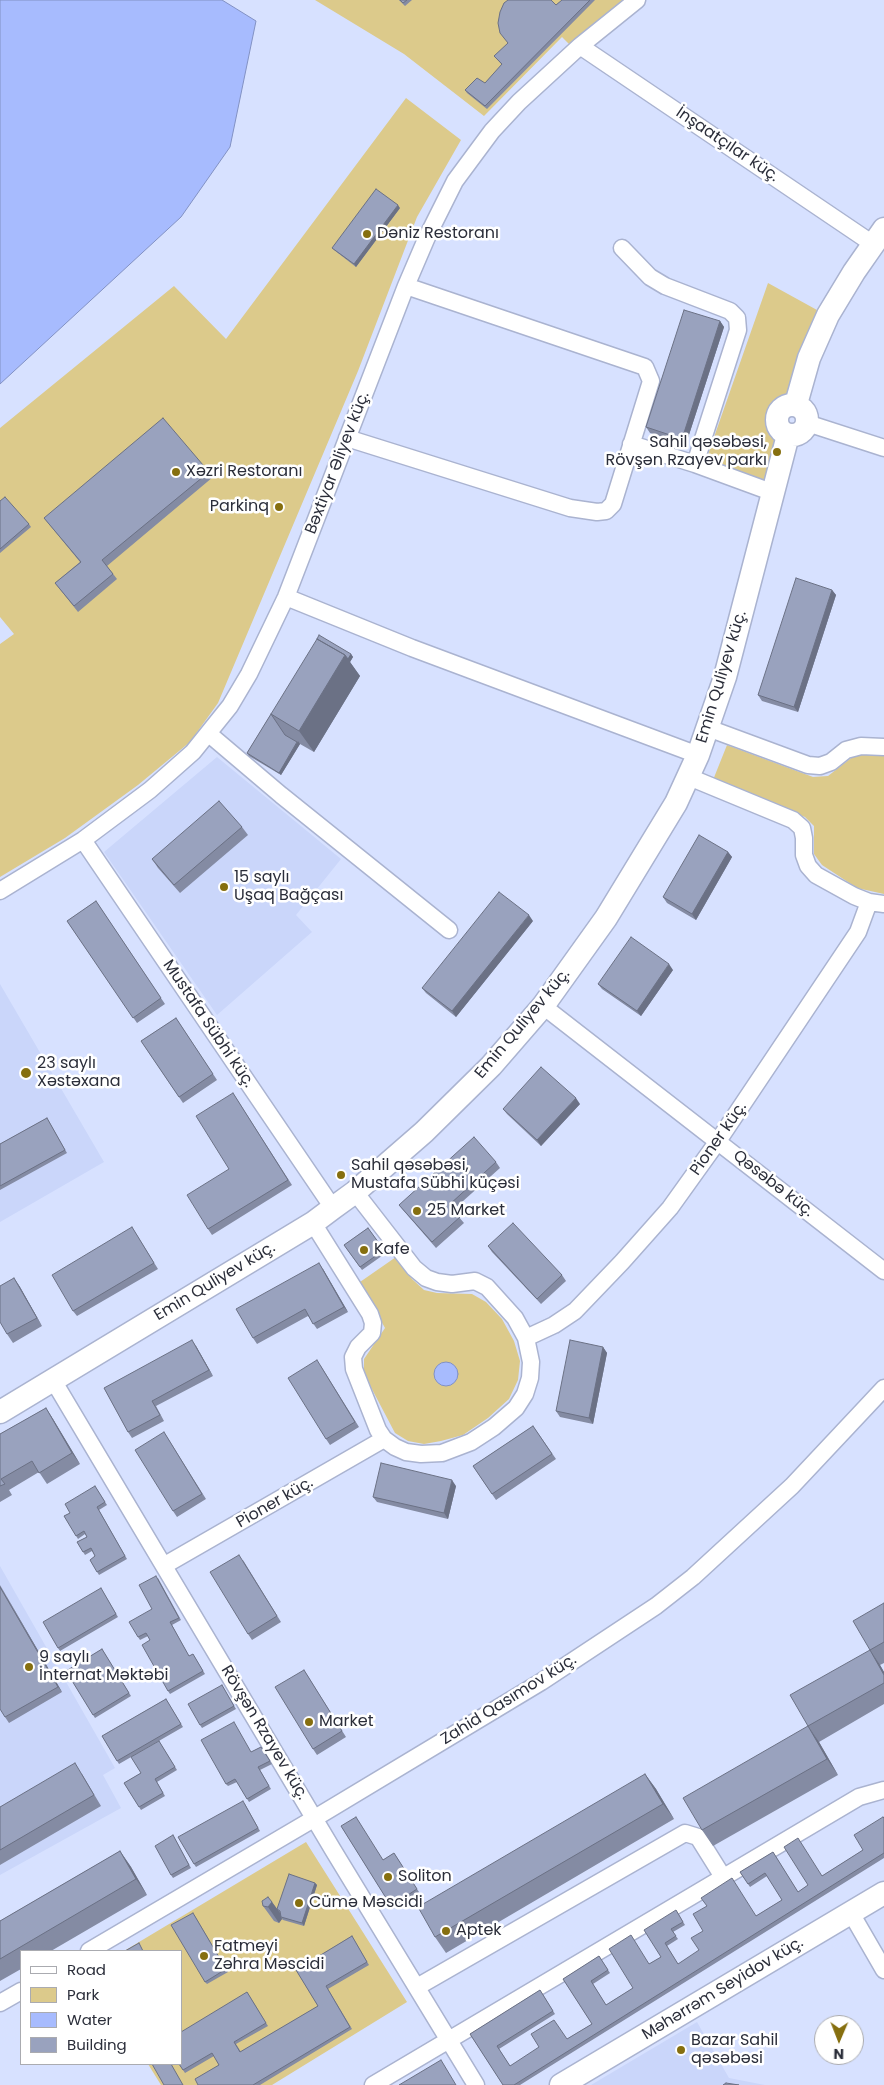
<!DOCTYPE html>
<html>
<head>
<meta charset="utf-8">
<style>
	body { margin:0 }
	#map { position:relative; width:884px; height:2085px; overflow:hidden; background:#d7e1ff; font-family:Poppins,sans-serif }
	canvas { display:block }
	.legend { position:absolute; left:20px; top:1950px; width:162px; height:115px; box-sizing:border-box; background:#fff; border:1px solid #aaabb0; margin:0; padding:6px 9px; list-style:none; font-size:15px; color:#2b2e3a }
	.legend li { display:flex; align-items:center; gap:10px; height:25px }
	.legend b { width:25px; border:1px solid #aaabb0 }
	.north { position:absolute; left:814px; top:2015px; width:50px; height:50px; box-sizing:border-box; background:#fff; border:1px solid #aaabb0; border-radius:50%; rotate:181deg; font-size:14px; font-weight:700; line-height:20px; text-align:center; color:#2b2e3a }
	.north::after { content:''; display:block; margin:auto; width:18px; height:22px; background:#866f0f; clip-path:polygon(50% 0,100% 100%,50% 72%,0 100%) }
</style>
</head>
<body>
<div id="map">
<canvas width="884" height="2085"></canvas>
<ul class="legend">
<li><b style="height:6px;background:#fff"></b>Road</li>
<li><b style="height:14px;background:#dcca8b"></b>Park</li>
<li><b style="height:14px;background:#a7bbfe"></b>Water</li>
<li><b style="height:14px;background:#99a2be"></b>Building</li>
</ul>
<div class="north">N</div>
</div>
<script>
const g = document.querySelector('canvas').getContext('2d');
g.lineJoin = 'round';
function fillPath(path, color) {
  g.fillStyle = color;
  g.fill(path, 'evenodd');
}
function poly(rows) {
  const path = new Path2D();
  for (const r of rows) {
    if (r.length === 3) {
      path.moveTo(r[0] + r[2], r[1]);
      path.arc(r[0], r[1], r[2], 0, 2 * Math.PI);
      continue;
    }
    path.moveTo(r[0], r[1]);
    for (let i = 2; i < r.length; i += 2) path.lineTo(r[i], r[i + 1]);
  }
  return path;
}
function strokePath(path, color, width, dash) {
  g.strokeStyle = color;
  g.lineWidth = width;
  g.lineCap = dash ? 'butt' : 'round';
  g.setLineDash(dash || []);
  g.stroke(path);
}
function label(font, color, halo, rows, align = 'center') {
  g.font = font + ' Poppins,sans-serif';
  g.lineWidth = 5;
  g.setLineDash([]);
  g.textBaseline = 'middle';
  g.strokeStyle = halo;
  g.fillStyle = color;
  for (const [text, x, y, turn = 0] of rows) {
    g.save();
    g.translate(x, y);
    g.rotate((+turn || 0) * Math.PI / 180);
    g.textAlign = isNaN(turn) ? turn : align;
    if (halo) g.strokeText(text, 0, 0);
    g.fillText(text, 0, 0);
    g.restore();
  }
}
fillPath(poly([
	[217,757,341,859,296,915,312,932,217,1015,104,852],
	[0,984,104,1162,0,1222],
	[0,1566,115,1768,103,1775,121,1808,0,1875],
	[697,2022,729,2078,765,2085,591,2085]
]), '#cad6fa');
fillPath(poly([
	[315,0,626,0,571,46,562,37,484,116,404,54],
	[406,98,461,140,417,217,358,371,218,703,190,742,138,785,65,838,0,877,0,644,14,634,0,617,0,428,174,286,226,339],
	[768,283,817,310,790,394,771,403,767,415,770,427,780,439,767,483,706,460],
	[727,745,813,777,828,776,855,755,874,753,884,756,884,894,857,888,822,865,814,854,814,826,805,817,713,780],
	[396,1257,412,1279,424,1290,437,1293,472,1294,486,1302,502,1319,514,1341,520,1361,518,1380,509,1399,488,1418,463,1435,441,1441,424,1444,408,1441,395,1433,364,1374,364,1359,385,1328,360,1282],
	[306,1842,407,2002,272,2085,161,2085,148,2064,181,2064,181,1951,124,1951]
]), '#dcca8b');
const water = poly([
	[0,0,222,0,256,21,230,147,181,217,0,384,0,0],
	[446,1374,12]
]);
fillPath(water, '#a7bbfe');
strokePath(water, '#8291c3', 1);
const street = poly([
	[580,46,873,244],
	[622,248,650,277,665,286,730,311,737,318,738,330,695,464],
	[807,423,884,448],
	[347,438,570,508,597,512,606,511,613,504,651,381,645,367,406,286],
	[631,444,695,464,774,493],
	[286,597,412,648,698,755],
	[708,728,808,765,820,766,831,762,846,750,861,746,884,747],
	[209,734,281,795,449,930],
	[689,777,793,820,802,828,804,838,804,855,808,866,816,875,854,896,869,902,884,904],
	[83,840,333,1208],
	[0,891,83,840,150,790,193,752,230,706,249,674,286,597,406,286,427,237,455,181,492,131,519,102,580,46,637,0],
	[543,1006,884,1271],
	[313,1223,370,1314,373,1323,372,1333,358,1347,353,1357,354,1369,378,1430,384,1439,395,1447,406,1452,421,1454,442,1453,471,1442,494,1427,516,1408,525,1394,530,1378,531,1362,526,1338,515,1318,487,1287,475,1281,452,1284,437,1282,426,1278,414,1268,355,1192],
	[526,1338,554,1325,575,1311,622,1262,670,1208,718,1141,858,932,869,902],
	[53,1380,333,1850,476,2085],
	[165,1565,384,1439],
	[851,1913,884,1970],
	[89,1951,315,1818,541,1682,656,1606,693,1577,792,1486,884,1388],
	[417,1987,685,1833,698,1837,723,1877],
	[0,2003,21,1991],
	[373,2085,859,1797,884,1790]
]);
const secondary = poly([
	[796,404,809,358,828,315,854,272,884,229],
	[792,420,15],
	[0,1412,313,1223,333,1208,355,1192,424,1132,491,1066,543,1006,606,918,676,803,698,755,725,677,788,435],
	[561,2085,884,1893]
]);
strokePath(street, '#aab3d0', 19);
strokePath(secondary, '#aab3d0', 25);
strokePath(street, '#fff', 16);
strokePath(secondary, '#fff', 22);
fillPath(poly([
	[399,0,412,0,405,6],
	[562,0,595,0,487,109,467,93,465,90,485,83,502,65,494,56],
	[400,208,356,267,334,250,332,248],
	[720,321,724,327,686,444,650,433,646,427],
	[209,472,213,477,107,566,117,579,78,612,55,583,80,562,44,518],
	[0,501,29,524,31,527,0,553],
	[832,590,836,595,798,712,762,701,758,695],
	[351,654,353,657,350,662,360,676,314,752,300,744,281,775,249,756,247,753,271,714],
	[242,827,248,835,180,893,158,868,152,859],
	[728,852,732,857,696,920,667,903,663,897],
	[96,901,165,1004,137,1023,67,921],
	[533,921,456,1017,426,993,422,988],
	[673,970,641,1016,602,989,598,984],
	[176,1018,217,1080,183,1103,141,1041],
	[233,1093,292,1185,212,1235,208,1229,229,1169],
	[580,1104,541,1146,507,1114,503,1109],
	[47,1118,67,1153,0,1190,0,1144],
	[496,1162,500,1168,453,1210,464,1223,436,1248,403,1210,399,1205],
	[132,1227,158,1269,77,1316,73,1311],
	[368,1228,386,1253,362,1270,344,1245],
	[488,1246,562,1275,566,1281,541,1304,492,1252],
	[323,1269,348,1312,317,1329,308,1316,257,1344,253,1338],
	[14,1278,20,1287,42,1326,13,1343,7,1334],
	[196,1346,213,1376,156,1406,164,1421,132,1438,128,1432,104,1388],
	[603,1347,607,1353,593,1424,560,1417,556,1411],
	[321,1366,359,1427,330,1445,326,1439],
	[46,1408,53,1419,80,1464,47,1484,39,1472,9,1490,12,1495,0,1502,0,1434],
	[533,1426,556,1459,496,1500,473,1466],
	[164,1432,206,1499,177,1517,173,1511],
	[95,1486,107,1505,99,1510,127,1559,99,1575,90,1560,95,1556,92,1551,85,1555,77,1542,87,1537,85,1534,78,1539,64,1516,70,1513],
	[456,1486,448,1519,377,1502,373,1497],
	[243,1560,281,1622,252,1640,248,1634],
	[158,1578,181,1620,172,1625,189,1656,193,1654,205,1674,170,1694,168,1691,150,1640,148,1636,140,1640,138,1637,152,1609],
	[0,1585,62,1692,9,1723,5,1717],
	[101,1588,118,1617,60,1651,58,1648],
	[884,1603,884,1663,880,1665,884,1672,884,1704,819,1742,838,1775,713,1846,702,1830,808,1726,870,1650],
	[102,1649,131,1696,95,1718,66,1671],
	[304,1670,346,1737,317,1755,313,1749],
	[222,1685,236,1709,202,1728,200,1725],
	[166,1699,183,1727,119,1764,102,1736],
	[159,1741,177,1770,157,1782,165,1796,141,1810,124,1783,141,1773],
	[261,1747,272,1764,260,1770,271,1789,249,1802,237,1782,228,1786,226,1784,251,1752],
	[82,1774,101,1806,0,1865,0,1807],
	[645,1774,656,1789,674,1819,446,1953,435,1937],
	[245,1804,260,1831,196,1867,194,1864],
	[884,1818,884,1858,520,2085,503,2085,470,2034,540,1990,555,2014,499,2049,510,2066,567,2039,592,2024,563,1979,599,1956,610,1973,593,1984,606,2005,633,1988,649,1964,661,1957,676,1910,685,1925,673,1932,678,1939,667,1946,678,1964,782,1900,767,1876,750,1887,740,1872,773,1852,798,1892,822,1876,863,1850],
	[341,1826,383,1860,394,1853,419,1892,393,1909],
	[173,1835,191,1868,173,1878,171,1875],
	[120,1851,131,1867,147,1895,51,1951,21,1951,21,1969,0,1981,0,1921],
	[315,1883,317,1885,304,1926,283,1920,282,1919,279,1923,274,1921,263,1906,272,1902,277,1909],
	[195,1916,228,1972,207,1984,205,1982],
	[352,1936,369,1965,328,1989,352,2029,260,2085,198,2085,219,2065,214,2056,185,2073,179,2064,247,1992,268,2026,236,2044,241,2052,318,2006,296,1970]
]), '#848ba3');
fillPath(poly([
	[398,205,400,208,356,267,354,264],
	[720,321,724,327,686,444,682,439],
	[832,590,836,595,798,712,794,707],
	[351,654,353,657,350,662,360,676,314,752,299,731,345,655],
	[298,741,300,744,281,775,279,773],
	[728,852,732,857,696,920,692,914],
	[529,915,533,921,456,1017,452,1011],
	[669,964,673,970,641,1016,637,1011],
	[576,1098,580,1104,541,1146,537,1140],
	[319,1263,323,1269,348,1312,344,1307],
	[14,1278,20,1287,42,1326,37,1318],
	[192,1340,196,1346,213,1376,209,1370],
	[603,1347,607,1353,593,1424,589,1418],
	[46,1408,53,1419,80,1464,72,1453],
	[452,1480,456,1486,448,1519,444,1513],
	[0,1585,62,1692,58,1687],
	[870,1650,880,1665,884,1672,884,1675],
	[808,1726,819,1742,838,1775,827,1759],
	[645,1774,656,1789,674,1819,663,1804],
	[120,1851,131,1867,147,1895,136,1879],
	[315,1883,317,1885,304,1926,302,1923],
	[272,1902,283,1917,281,1917,282,1919,279,1923,268,1907]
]), '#6b7185');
const building = poly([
	[400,0,407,0,403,3,400,0],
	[508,0,551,0,556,5,562,0,590,0,485,106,465,90,477,78,485,83,502,64,494,56,508,43,500,33,498,23,500,12,504,3,508,0],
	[376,189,398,205,354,264,332,248,376,189],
	[684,310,720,321,682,439,646,427,684,310],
	[163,418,209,472,102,560,113,574,74,606,55,583,81,562,44,518,163,418],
	[5,497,29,524,0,549,0,501,5,497],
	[796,578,832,590,794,707,758,695,796,578],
	[319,635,351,654,348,659,345,655,317,639,319,635],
	[317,639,345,655,299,731,271,714,317,639],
	[271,714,285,735,297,742,279,773,247,753,271,714],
	[219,801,242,827,174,885,152,859,219,801],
	[699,835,728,852,692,914,663,897,699,835],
	[499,892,529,915,452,1011,422,988,499,892],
	[96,901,161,998,133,1018,67,921,96,901],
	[631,937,669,964,637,1011,598,984,631,937],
	[176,1018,213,1074,179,1097,141,1041,176,1018],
	[541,1067,576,1098,537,1140,503,1109,541,1067],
	[233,1093,288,1180,208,1229,187,1195,229,1169,196,1116,233,1093],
	[47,1118,65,1150,0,1186,0,1144,47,1118],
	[474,1137,496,1162,449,1205,460,1217,432,1242,399,1205,474,1137],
	[513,1223,562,1275,537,1299,488,1246,513,1223],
	[132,1227,154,1263,73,1311,52,1275,132,1227],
	[368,1228,384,1250,360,1267,344,1245,368,1228],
	[319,1263,344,1307,313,1324,305,1309,253,1338,236,1309,319,1263],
	[14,1278,37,1318,7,1334,0,1322,0,1286,14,1278],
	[192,1340,209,1370,152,1401,160,1415,128,1432,104,1388,192,1340],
	[570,1340,603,1347,589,1418,556,1411,570,1340],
	[317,1360,355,1422,326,1439,288,1378,317,1360],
	[46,1408,72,1453,39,1473,32,1461,1,1479,5,1484,0,1486,0,1434,46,1408],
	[533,1426,552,1454,492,1494,473,1466,533,1426],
	[164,1432,202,1494,173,1511,135,1450,164,1432],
	[381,1463,452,1480,444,1513,373,1497,381,1463],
	[95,1486,105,1502,97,1507,125,1556,97,1572,90,1560,95,1556,91,1548,83,1552,77,1542,87,1537,84,1531,76,1536,64,1516,70,1513,65,1504,95,1486],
	[239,1555,277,1616,248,1634,210,1572,239,1555],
	[156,1576,179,1618,170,1622,189,1656,193,1654,203,1671,168,1691,142,1645,150,1640,146,1633,138,1637,129,1622,152,1609,139,1585,156,1576],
	[0,1587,58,1687,5,1717,0,1709,0,1587],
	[101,1588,116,1614,58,1648,43,1622,101,1588],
	[884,1603,884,1642,870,1650,853,1621,884,1603],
	[102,1649,129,1693,93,1715,66,1671,102,1649],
	[870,1650,884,1675,884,1683,808,1726,790,1695,870,1650],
	[304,1670,342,1731,313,1749,275,1687,304,1670],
	[222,1685,234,1706,200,1725,188,1704,222,1685],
	[166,1699,181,1724,117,1761,102,1736,166,1699],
	[234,1722,251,1752,261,1747,270,1761,258,1767,269,1786,247,1799,235,1779,226,1784,201,1740,234,1722],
	[808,1726,827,1759,702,1830,683,1798,808,1726],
	[159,1741,175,1767,155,1779,163,1793,139,1807,124,1783,141,1773,131,1757,159,1741],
	[75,1763,94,1795,0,1850,0,1807,75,1763],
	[645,1774,663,1804,435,1937,418,1907,645,1774],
	[243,1801,258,1828,194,1864,178,1837,243,1801],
	[356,1817,383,1860,394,1853,417,1889,391,1906,341,1826,356,1817],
	[883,1817,884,1818,884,1853,514,2085,503,2085,470,2034,540,1990,553,2011,497,2046,510,2066,539,2047,531,2034,554,2020,567,2039,592,2024,563,1979,599,1956,608,1970,591,1981,606,2005,633,1988,609,1949,631,1935,649,1964,661,1957,644,1930,676,1910,683,1922,671,1929,676,1936,665,1943,678,1964,699,1950,691,1938,703,1931,693,1914,707,1906,701,1898,732,1878,756,1916,782,1900,765,1873,748,1884,740,1872,773,1852,798,1892,808,1885,784,1847,798,1838,822,1876,863,1850,854,1835,883,1817],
	[173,1835,189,1865,171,1875,155,1846,173,1835],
	[120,1851,136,1879,0,1959,0,1921,120,1851],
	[289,1874,315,1883,302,1923,281,1917,280,1911,277,1909,289,1874],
	[268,1897,272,1902,268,1907,263,1906,262,1901,268,1897],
	[193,1913,226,1969,205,1982,171,1925,193,1913],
	[352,1936,367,1962,326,1986,350,2027,253,2085,198,2085,195,2079,219,2065,212,2053,183,2070,179,2064,181,2064,181,2032,247,1992,266,2023,234,2042,240,2052,318,2006,296,1970,352,1936],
	[139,1943,143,1951,125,1951,139,1943],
	[441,2060,456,2085,399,2085,441,2060],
	[152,2064,171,2064,183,2085,164,2085,152,2064],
	[726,2083,739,2085,723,2085,726,2083]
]);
fillPath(building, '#99a2be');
strokePath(building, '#6b7185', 1);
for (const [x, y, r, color] of [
	[367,234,5,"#866f0f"],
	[777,452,5,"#866f0f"],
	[176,472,5,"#866f0f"],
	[279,507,5,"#866f0f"],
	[224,887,5,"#866f0f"],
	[26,1073,6,"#866f0f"],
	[341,1175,5,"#866f0f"],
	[417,1211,5,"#866f0f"],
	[364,1250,5,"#866f0f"],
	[29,1667,5,"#866f0f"],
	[309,1722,5,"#866f0f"],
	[388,1877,5,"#866f0f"],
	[299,1903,5,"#866f0f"],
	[446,1931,5,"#866f0f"],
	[204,1956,5,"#866f0f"],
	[681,2050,5,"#866f0f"]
]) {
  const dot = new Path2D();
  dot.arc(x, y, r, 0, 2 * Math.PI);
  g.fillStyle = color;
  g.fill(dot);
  strokePath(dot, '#fff', 2);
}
label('16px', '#2b2e3a', '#fff', [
	["İnşaatçılar küç.",727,145,34],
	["Bəxtiyar Əliyev küç.",338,463,-69],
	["Emin Quliyev küç.",722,677,-73],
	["Mustafa Sübhi küç.",208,1024,56],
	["Emin Quliyev küç.",523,1024,-50],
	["Pioner küç.",719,1139,-55],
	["Qəsəbə küç.",773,1184,38],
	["Emin Quliyev küç.",215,1282,-31],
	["Pioner küç.",275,1503,-30],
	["Zahid Qasımov küç.",509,1700,-32],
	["Rövşən Rzayev küç.",264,1733,59],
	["Məhərrəm Seyidov küç.",723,1989,-31]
]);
label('16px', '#2b2e3a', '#fff', [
	["Dəniz Restoranı",377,234],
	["Sahil qəsəbəsi,",767,443,"right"],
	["Rövşən Rzayev parkı",767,461,"right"],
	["Xəzri Restoranı",186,472],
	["Parkinq",269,507,"right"],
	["15 saylı",234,878],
	["Uşaq Bağçası",234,896],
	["23 saylı",37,1064],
	["Xəstəxana",37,1082],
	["Sahil qəsəbəsi,",351,1166],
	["Mustafa Sübhi küçəsi",351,1184],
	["25 Market",427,1211],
	["Kafe",374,1250],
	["9 saylı",39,1658],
	["İnternat Məktəbi",39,1676],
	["Market",319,1722],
	["Soliton",398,1877],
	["Cümə Məscidi",309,1903],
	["Aptek",456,1931],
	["Fatmeyi",214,1947],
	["Zəhra Məscidi",214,1965],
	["Bazar Sahil",691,2041],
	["qəsəbəsi",691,2059]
], 'left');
</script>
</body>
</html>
